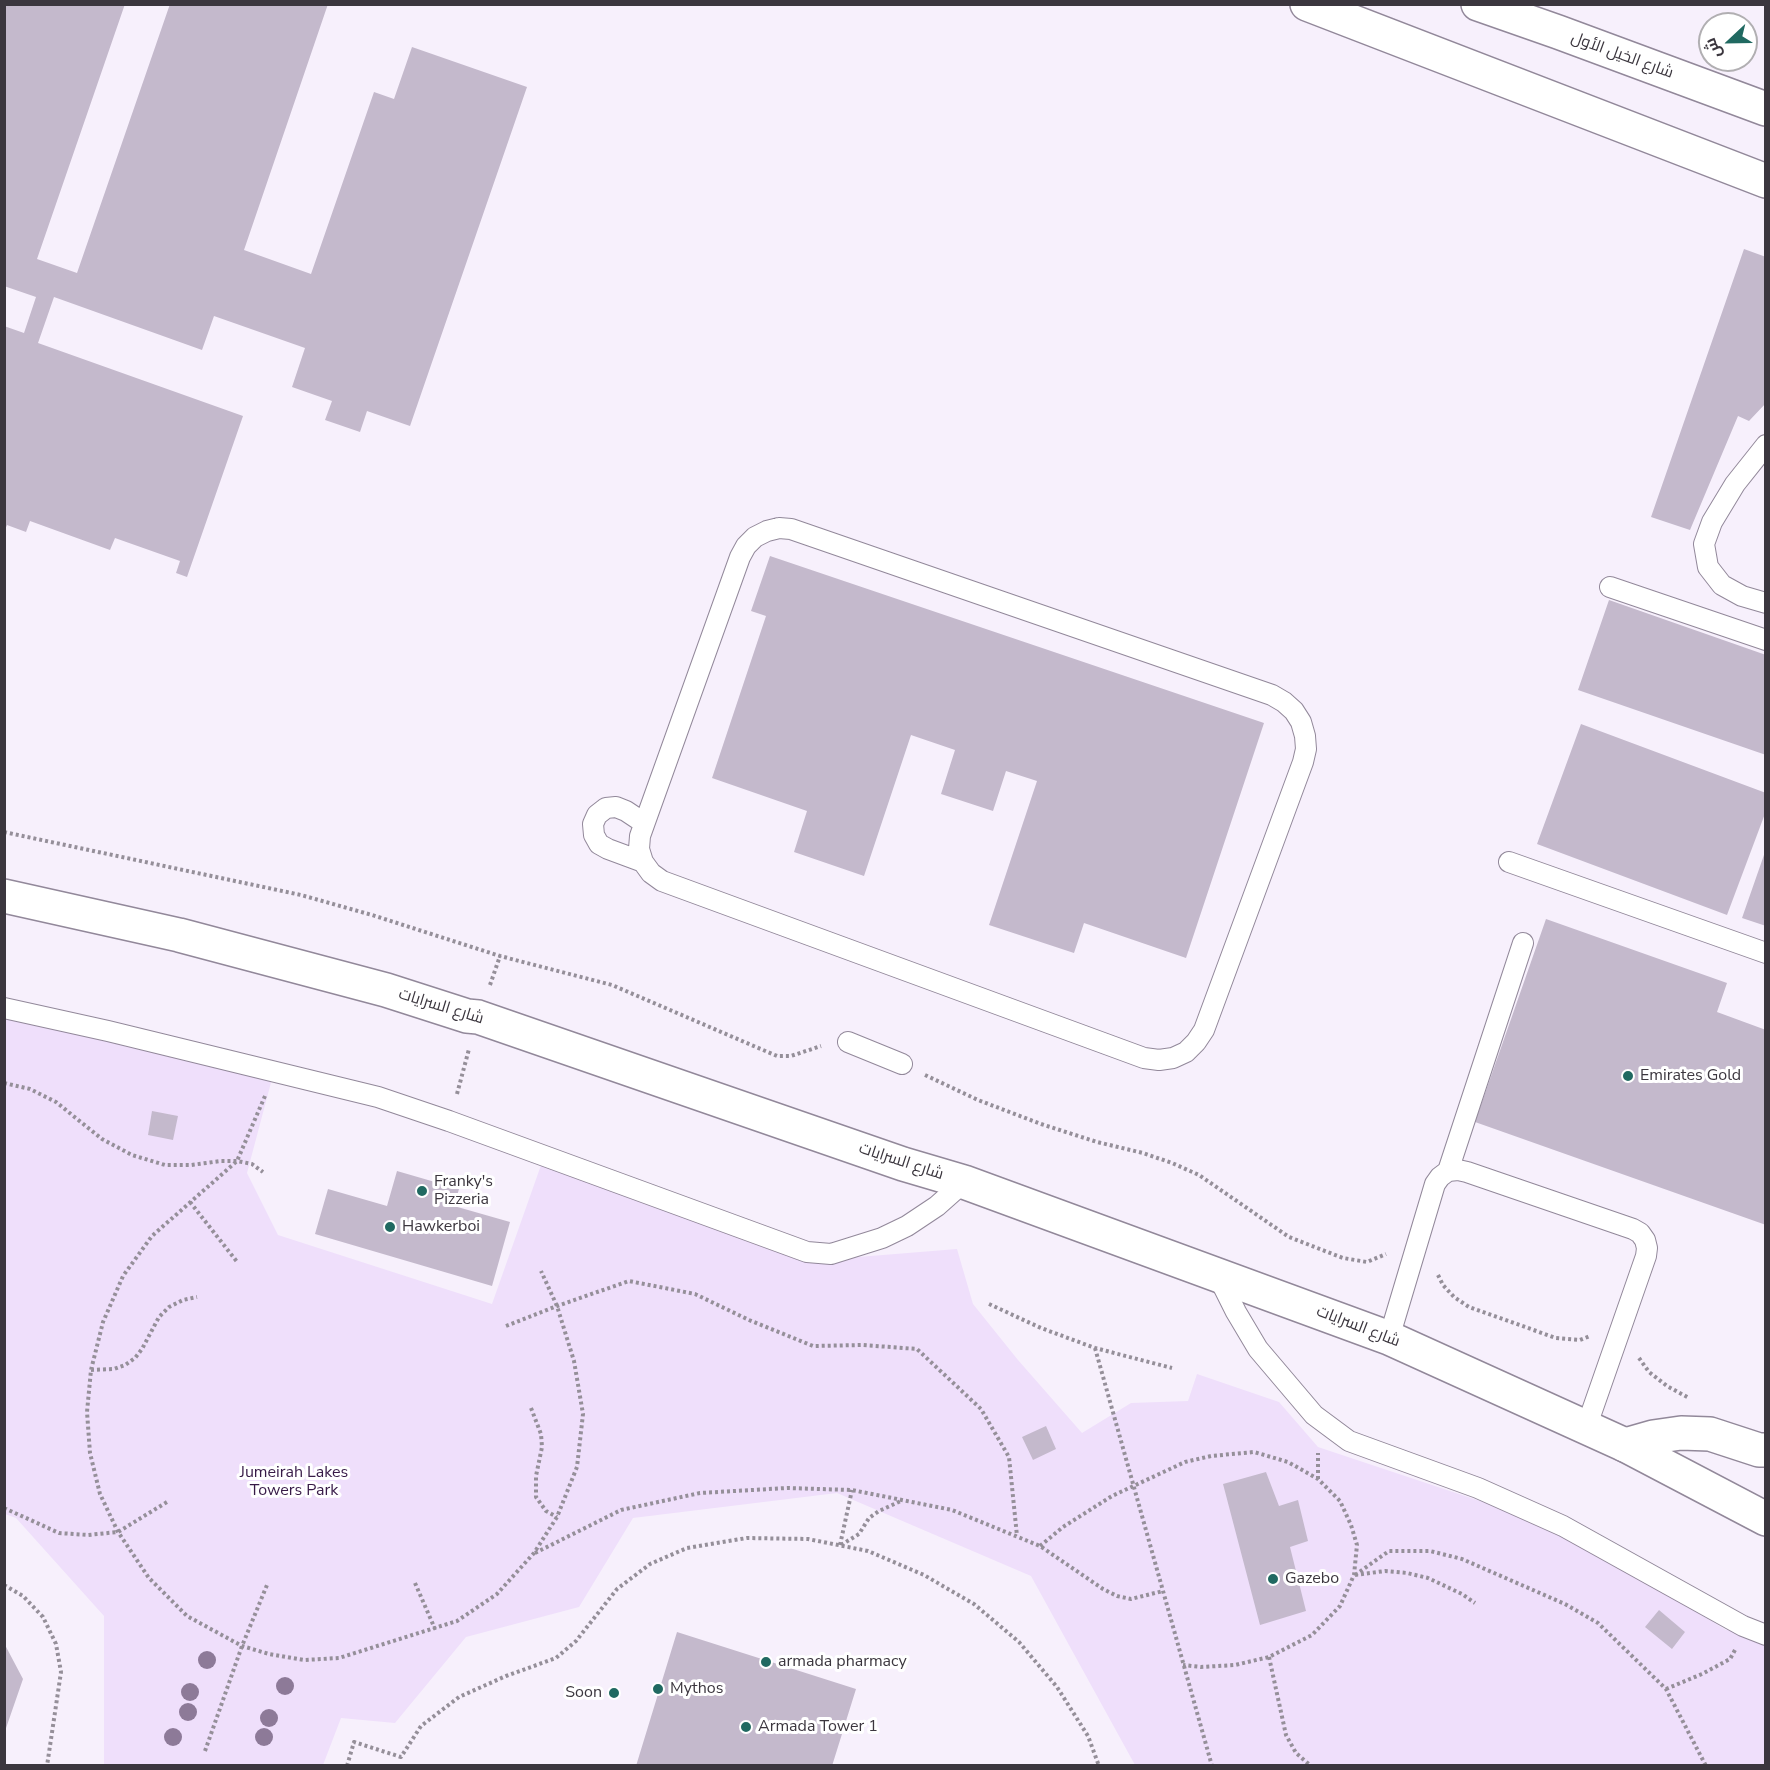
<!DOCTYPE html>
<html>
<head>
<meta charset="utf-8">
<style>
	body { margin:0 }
	#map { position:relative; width:1770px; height:1770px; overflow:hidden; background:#f7f0fc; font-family:"Nunito Sans",Cairo,sans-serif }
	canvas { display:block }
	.frame { position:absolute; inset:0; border:6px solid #3b363e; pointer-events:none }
	.north { position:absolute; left:1698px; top:12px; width:60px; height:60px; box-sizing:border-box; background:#fff; border:2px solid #b1afb2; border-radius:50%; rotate:248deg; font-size:16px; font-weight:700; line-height:24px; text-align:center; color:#3b363e }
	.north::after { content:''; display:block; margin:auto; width:21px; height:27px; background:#206961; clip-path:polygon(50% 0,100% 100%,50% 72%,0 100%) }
</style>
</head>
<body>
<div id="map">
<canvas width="1770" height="1770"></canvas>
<div class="frame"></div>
<div class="north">ش</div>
</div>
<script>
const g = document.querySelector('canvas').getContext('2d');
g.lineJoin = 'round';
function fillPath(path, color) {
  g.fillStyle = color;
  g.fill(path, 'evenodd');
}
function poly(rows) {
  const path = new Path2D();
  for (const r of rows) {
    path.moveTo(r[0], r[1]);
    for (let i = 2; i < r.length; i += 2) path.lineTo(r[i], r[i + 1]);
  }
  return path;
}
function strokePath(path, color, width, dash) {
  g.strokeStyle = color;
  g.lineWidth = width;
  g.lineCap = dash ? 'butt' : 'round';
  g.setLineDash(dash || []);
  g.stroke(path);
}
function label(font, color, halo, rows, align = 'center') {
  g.font = font + ' "Nunito Sans",Cairo,sans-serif';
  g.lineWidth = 6;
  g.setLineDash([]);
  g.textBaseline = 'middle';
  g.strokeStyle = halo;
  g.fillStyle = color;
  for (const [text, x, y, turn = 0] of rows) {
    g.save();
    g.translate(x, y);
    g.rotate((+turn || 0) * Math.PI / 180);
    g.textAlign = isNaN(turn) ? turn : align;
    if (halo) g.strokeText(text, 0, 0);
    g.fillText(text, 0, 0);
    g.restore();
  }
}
fillPath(poly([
	[5,1005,273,1075,247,1173,278,1235,492,1304,546,1151,846,1258,957,1249,973,1304,1018,1360,1082,1433,1131,1403,1188,1401,1197,1374,1279,1402,1318,1447,1492,1505,1577,1538,1726,1630,1765,1631,1765,1765,1135,1765,1031,1576,837,1493,633,1518,579,1607,466,1637,395,1723,341,1718,323,1765,104,1765,104,1616,16,1518,5,1514]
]), '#efdffb');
fillPath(poly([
	[4,4,125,4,37,259,77,273,170,4,328,4,244,250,311,274,374,92,394,99,412,47,527,87,410,426,367,411,360,432,325,420,332,401,292,387,305,348,214,316,202,350,54,297,38,343,243,416,187,577,176,573,180,561,115,538,110,550,30,521,26,532,7,525,4,532,4,326,24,333,36,297,4,286],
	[1744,249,1766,257,1766,403,1749,421,1738,416,1690,530,1651,517],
	[770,556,1264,723,1186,958,1084,923,1074,953,989,925,1037,781,1006,771,993,811,941,794,955,750,911,735,864,876,794,852,807,811,712,778,766,616,751,611],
	[1609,600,1766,655,1766,755,1578,690],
	[1581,724,1766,793,1766,811,1727,915,1537,844],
	[1765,852,1766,852,1766,926,1742,918],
	[1546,919,1727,983,1717,1012,1766,1030,1766,1225,1475,1122],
	[152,1111,178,1116,173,1140,148,1135],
	[397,1171,459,1189,454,1206,510,1222,492,1286,315,1234,328,1189,387,1206],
	[1046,1426,1056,1449,1033,1460,1022,1437],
	[1266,1472,1279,1506,1298,1500,1308,1541,1290,1547,1306,1611,1260,1625,1223,1484],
	[1659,1610,1685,1632,1672,1649,1645,1627],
	[677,1632,856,1689,832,1766,636,1766],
	[4,1643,23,1679,5,1731,4,1731]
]), '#c4b9cc');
const service = poly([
	[1766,445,1735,484,1712,522,1704,544,1708,567,1722,585,1742,596,1766,603],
	[779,528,791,529,1272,695,1284,702,1294,711,1301,722,1305,736,1306,749,1303,762,1204,1030,1196,1042,1186,1052,1173,1058,1159,1060,1144,1058,662,881,651,873,643,862,639,849,640,836,740,557,746,546,755,537,767,531,779,528],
	[1610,587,1766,640],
	[643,862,608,849,599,844,594,835,593,824,597,815,606,808,616,807,626,811,644,823],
	[1509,862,1766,953],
	[4,1008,108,1031,378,1097,449,1121,807,1252,831,1254,882,1238,907,1226,937,1206,964,1182],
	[848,1042,902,1064],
	[1448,1171,1523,943],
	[1217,1274,1236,1312,1258,1349,1314,1415,1349,1441,1478,1488,1563,1526,1743,1626,1766,1635],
	[1389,1338,1435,1184,1440,1177,1448,1171,1458,1170,1467,1172,1633,1229,1640,1233,1645,1240,1647,1248,1646,1256,1586,1428]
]);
const minor = poly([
	[1625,1445,1653,1437,1681,1433,1710,1434,1759,1450,1766,1450]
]);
const secondary = poly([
	[1307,4,1766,181],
	[1478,4,1558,32,1766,109],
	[4,896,179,935,386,990,467,1016,478,1017,903,1164,964,1182,1389,1338,1625,1445,1766,1519]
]);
strokePath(service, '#92889a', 22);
strokePath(minor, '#92889a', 36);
strokePath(secondary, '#92889a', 36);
strokePath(poly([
	[4,832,301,895,372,915,500,956,612,985,777,1056,791,1056,821,1046],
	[490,985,500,956],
	[925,1075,978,1100,1041,1124,1097,1142,1143,1153,1172,1163,1199,1175,1289,1237,1343,1258,1367,1262,1386,1254],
	[4,1083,30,1089,56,1102,102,1139,132,1155,165,1165,191,1165,221,1161,237,1161,252,1164,263,1172],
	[457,1094,469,1049],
	[265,1096,237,1161,152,1236,123,1276,103,1322,91,1370,87,1412,90,1453,100,1494,118,1532,149,1578,187,1616,242,1646,269,1654,304,1660,339,1658,457,1621,497,1594,534,1553,557,1517,577,1467,583,1414,574,1361,557,1306,541,1271],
	[190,1202,238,1263],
	[1438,1275,1443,1285,1454,1297,1469,1307,1556,1338,1580,1340,1590,1336],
	[989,1304,1041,1328,1095,1348,1172,1368],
	[506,1326,557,1306,629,1281,695,1294,749,1320,813,1346,863,1345,917,1349,981,1409,1009,1457,1017,1536],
	[1095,1348,1212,1766],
	[1639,1358,1649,1372,1667,1386,1689,1398],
	[91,1370,114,1369,125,1365,135,1358,142,1349,159,1317,169,1307,183,1300,197,1297],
	[531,1408,541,1434,542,1447,536,1476,536,1497,546,1511,557,1517],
	[1318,1479,1318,1453],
	[4,1508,59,1533,88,1535,118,1532,167,1502],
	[840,1545,852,1490],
	[841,1545,859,1534,869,1518,879,1511,901,1501],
	[1040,1546,1063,1527,1112,1496,1185,1462,1211,1456,1254,1452,1288,1462,1318,1479,1340,1501,1351,1525,1357,1545,1354,1575,1340,1606,1312,1635,1269,1657,1235,1665,1201,1667,1183,1665],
	[535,1553,621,1510,700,1493,787,1488,852,1490,952,1510,1040,1546,1103,1589,1117,1596,1131,1599,1163,1591],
	[1355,1575,1389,1551,1430,1551,1462,1559,1565,1604,1598,1623,1666,1689,1706,1766],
	[1355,1575,1385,1571,1407,1573,1428,1578,1462,1594,1475,1603],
	[415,1583,435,1629],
	[4,1585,23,1596,43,1617,56,1644,61,1672,47,1766],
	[1269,1657,1286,1735,1296,1753,1311,1766],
	[1666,1689,1702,1674,1730,1659,1735,1650],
	[205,1751,242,1646,267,1585],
	[347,1766,354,1742,401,1757,421,1726,459,1697,506,1676,556,1658,576,1641,617,1589,650,1564,687,1548,747,1538,808,1539,868,1551,924,1575,974,1604,1019,1642,1057,1687,1088,1736,1099,1766]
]), '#958f99', 4, [3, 3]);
strokePath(service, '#fff', 20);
strokePath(minor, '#fff', 33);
strokePath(secondary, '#fff', 33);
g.fillStyle = '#8d7a98';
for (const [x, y] of [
	[207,1660],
	[285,1686],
	[190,1692],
	[188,1712],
	[269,1718],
	[173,1737],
	[264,1737]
]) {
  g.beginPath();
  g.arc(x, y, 9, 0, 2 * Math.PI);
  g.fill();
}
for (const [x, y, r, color] of [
	[1628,1076,6,"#206961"],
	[422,1191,6,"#206961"],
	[390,1227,6,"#206961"],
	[1273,1579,6,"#206961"],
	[766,1662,6,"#206961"],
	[658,1689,6,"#206961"],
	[614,1693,6,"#206961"],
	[746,1727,6,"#206961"]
]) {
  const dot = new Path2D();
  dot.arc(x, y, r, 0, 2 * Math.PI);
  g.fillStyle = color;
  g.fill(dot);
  strokePath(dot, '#fff', 2);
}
label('16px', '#3b363e', '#fff', [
	["شارع الخيل الأول",1622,56,20],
	["شارع السرايات",441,1007,17],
	["شارع السرايات",901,1162,18],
	["شارع السرايات",1358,1327,21]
]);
label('16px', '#3b363e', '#fff', [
	["Emirates Gold",1640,1076],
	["Franky's",434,1182],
	["Pizzeria",434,1200],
	["Hawkerboi",402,1227],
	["Gazebo",1285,1579],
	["armada pharmacy",778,1662],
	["Mythos",670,1689],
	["Soon",602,1693,"right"],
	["Armada Tower 1",758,1727]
], 'left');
label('16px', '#371a47', '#fff', [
	["Jumeirah Lakes",294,1473],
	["Towers Park",294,1491]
]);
</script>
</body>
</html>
